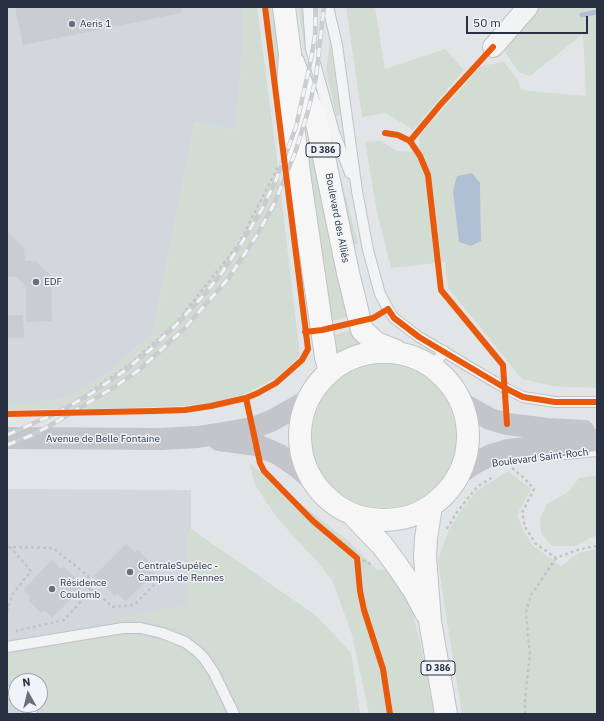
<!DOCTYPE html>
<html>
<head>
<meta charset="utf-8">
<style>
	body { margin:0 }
	#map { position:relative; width:604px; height:721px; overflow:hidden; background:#e2e5e8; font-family:"IBM Plex Sans",sans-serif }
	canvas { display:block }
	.frame { position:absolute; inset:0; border:8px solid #283042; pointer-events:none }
	.north { position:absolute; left:8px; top:673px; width:40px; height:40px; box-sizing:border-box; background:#f0f3f7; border:1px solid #a0a5af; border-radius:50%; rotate:352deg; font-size:11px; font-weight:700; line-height:16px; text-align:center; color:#283042 }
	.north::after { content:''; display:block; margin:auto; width:14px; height:18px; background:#696f7c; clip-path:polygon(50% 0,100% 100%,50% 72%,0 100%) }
	.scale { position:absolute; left:466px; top:16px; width:122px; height:18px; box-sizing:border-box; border:2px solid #283042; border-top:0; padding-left:5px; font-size:12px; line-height:14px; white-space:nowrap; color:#283042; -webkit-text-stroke:3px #f0f3f7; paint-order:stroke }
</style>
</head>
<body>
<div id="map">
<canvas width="604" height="721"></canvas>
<div class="frame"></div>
<div class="north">N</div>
<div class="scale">50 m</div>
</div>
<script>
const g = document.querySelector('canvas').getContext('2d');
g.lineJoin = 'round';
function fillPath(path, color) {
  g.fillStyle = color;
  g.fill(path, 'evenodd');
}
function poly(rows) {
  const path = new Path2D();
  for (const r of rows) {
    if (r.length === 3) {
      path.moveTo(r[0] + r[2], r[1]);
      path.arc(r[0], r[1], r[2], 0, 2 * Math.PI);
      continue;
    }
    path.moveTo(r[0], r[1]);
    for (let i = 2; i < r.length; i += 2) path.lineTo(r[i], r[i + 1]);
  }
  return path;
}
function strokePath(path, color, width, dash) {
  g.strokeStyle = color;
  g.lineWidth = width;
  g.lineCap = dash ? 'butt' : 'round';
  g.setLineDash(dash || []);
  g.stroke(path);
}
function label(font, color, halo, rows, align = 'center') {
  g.font = font + ' "IBM Plex Sans",sans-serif';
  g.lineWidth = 3;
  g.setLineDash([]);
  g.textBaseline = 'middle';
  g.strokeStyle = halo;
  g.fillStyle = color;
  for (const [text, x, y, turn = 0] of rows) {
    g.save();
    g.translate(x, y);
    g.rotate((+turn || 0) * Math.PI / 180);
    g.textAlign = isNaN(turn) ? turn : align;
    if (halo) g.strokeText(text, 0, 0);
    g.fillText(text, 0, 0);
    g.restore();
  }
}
fillPath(poly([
	[7,7,242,7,242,54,236,129,195,122,153,333,114,368,69,398,42,402,7,402],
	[7,489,191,490,191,529,315,615,351,653,360,714,7,714],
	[16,681,40,681,40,705,16,705]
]), '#d2d6dd');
fillPath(poly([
	[242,7,257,7,276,151,300,356,276,378,259,387,243,395,211,403,180,406,127,408,7,410,7,402,42,402,69,398,114,368,153,333,195,122,236,129,242,54],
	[267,7,274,7,289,123,283,143],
	[298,7,302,7,307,39,305,52],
	[346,7,375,7,385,69,445,49,464,70,413,130,386,113,362,117],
	[539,7,597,7,597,388,552,386,522,379,448,288,445,262,391,268,377,212,365,142,381,141,397,151,413,152,420,157,419,136,481,66,504,62,518,80,521,90,586,96,583,34,530,76,519,72,508,57,502,46],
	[480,183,481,241,471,246],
	[330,41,341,115,336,116,326,70],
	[313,125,352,315,329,322,302,158],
	[332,144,358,244,347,246],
	[296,175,304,251,297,251,289,189],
	[355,329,359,346,333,356,331,336],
	[384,436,72],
	[250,464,346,539,377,570,388,569,402,588,412,610,421,645,434,714,369,714,352,635,332,580,321,566,278,519,255,485],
	[508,471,531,489,517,515,524,532,534,546,561,566,579,553,597,549,597,714,462,714,443,596,438,560,447,534,459,513,477,491],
	[597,475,597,535,575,546,552,546,541,534,540,519,547,504,568,492,579,478],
	[190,529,315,615,351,653,360,714,242,714,220,667,209,651,198,641,178,630,151,622,130,619,100,621,187,604,186,538],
	[115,635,134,635,153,638,171,644,185,651,196,660,206,672,226,714,49,714,38,705,40,705,40,681,16,681,16,688,7,681,7,655]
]), '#d2dcd3');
fillPath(poly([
	[472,173,480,183,481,241,471,246,459,242,453,191,457,176]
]), '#b0c0d4');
strokePath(poly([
	[582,15,597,12]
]), '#b0c0d4', 5);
fillPath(poly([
	[15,7,181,7,181,13,23,45],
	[7,231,24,248,25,261,36,261,51,276,52,321,26,322,26,286,16,277,7,277],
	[7,315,23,315,24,338,7,338],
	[126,544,135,552,138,550,149,561,146,564,155,573,126,601,117,594,115,596,94,576],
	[52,560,61,569,63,566,84,586,52,618,44,610,41,613,29,601,31,598,23,590]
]), '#c9ccd0');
const service = poly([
	[308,7,311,49,334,132,350,173],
	[328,7,337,45,357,191,368,250,380,294,388,309,394,318,419,337,505,388,523,397,555,402,597,402],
	[432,368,444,351],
	[565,454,597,451],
	[7,647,123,628,141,628,162,633,185,642,197,651,204,658,214,673,234,714],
	[7,691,16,698],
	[25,705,32,710,29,714]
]);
const minor = poly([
	[493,47,528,7]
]);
const primary = poly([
	[284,7,290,54,288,87,300,180,326,357,330,371],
	[293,62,317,123,348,273,362,330,376,343,396,351],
	[384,436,84],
	[431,506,426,538,425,557,430,621,446,714],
	[353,515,382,545,396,564,414,590,426,613]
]);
strokePath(service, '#bfc2c6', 12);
strokePath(minor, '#bfc2c6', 22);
strokePath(primary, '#bec1c6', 24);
strokePath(poly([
	[61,413,134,361,176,323,238,245,278,167],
	[512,468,524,478,534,489,522,513,525,527,536,544,556,558,580,549,597,546],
	[447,529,457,512,477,487,493,477],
	[7,547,53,548,88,576,90,591,64,620,16,631],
	[357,558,373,565],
	[90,591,94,589,112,607,134,605,156,583],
	[7,612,12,595,31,571,10,547],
	[525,714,525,699,530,655,526,612,531,595,556,558]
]), '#c1c3c8', 2.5, [3, 3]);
strokePath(service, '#f2f3f4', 10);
strokePath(minor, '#f2f3f4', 20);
strokePath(poly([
	[461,403,490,419,507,424,548,429,584,431],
	[7,438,161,439,198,437,253,428,271,421,307,401],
	[219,440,257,445,278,454,296,466,311,479],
	[460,473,475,463,491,455,508,450,597,440]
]), '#c3c5ca', 22);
strokePath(primary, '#f6f6f7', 22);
const rail = poly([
	[7,435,59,412,92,393,124,371,151,349,176,325,203,296,221,274,241,244,262,209,276,180,296,127,311,59,315,36,316,7],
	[7,445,32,435,51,425,116,386,139,370,184,329,228,279,257,235,274,204,295,153,308,111,316,77,324,7]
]);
strokePath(rail, '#cbcccf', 4.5);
strokePath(rail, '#f0f3f7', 3, [9]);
strokePath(poly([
	[385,133,398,135,410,141,420,156,428,175,441,290,503,365,507,424],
	[410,141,440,105,493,47],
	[305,332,322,330,373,318,388,309,394,318,419,337,505,388,523,397,555,402,597,402],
	[246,398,258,393,276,383,302,360,308,349,265,7],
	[7,414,155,411,185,410,211,406,246,398,260,463,264,471,313,521,357,558,360,591,364,610,383,669,390,714]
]), '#e8590c', 6);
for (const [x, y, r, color] of [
	[72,24,4,"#696f7c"],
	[36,282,4,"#696f7c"],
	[130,572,4,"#696f7c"],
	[52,589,4,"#696f7c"]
]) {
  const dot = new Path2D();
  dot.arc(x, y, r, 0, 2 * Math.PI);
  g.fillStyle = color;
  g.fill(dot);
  strokePath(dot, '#f0f3f7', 1.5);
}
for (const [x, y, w] of [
	[323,150,34],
	[438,668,34]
]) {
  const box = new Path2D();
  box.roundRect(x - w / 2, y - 7, w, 14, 3);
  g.fillStyle = '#f0f3f7';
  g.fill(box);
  strokePath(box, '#283042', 1);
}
label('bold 9px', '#283042', null, [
	["D 386",323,150],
	["D 386",438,668]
]);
label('10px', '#283042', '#f0f3f7', [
	["Aeris 1",80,24],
	["EDF",44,282],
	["CentraleSupélec -",138,566],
	["Campus de Rennes",138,578],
	["Résidence",60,583],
	["Coulomb",60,595]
], 'left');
label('10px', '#283042', '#f0f3f7', [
	["Boulevard des Alliés",337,218,79],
	["Avenue de Belle Fontaine",103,439],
	["Boulevard Saint-Roch",540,458,-7]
]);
</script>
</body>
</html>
